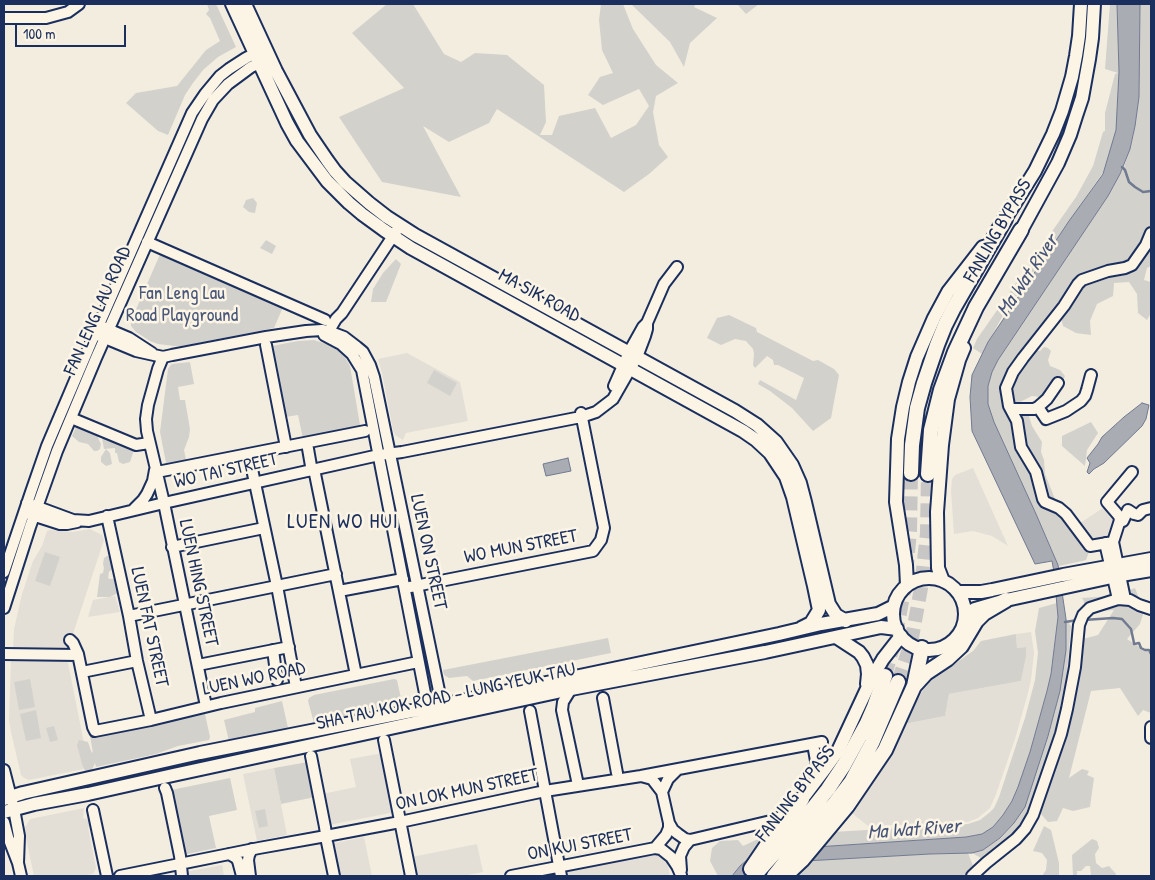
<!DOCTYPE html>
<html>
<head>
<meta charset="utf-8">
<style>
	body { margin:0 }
	#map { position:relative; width:1155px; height:880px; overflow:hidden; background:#f3ede0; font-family:"Patrick Hand",sans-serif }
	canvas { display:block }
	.frame { position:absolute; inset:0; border:5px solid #1b2f5e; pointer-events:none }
	.scale { position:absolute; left:15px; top:25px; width:111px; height:22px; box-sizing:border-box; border:2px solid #1b2f5e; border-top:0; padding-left:6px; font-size:15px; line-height:18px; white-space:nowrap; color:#1b2f5e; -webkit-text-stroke:4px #fcf5e5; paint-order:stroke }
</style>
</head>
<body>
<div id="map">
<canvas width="1155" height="880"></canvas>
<div class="frame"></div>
<div class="scale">100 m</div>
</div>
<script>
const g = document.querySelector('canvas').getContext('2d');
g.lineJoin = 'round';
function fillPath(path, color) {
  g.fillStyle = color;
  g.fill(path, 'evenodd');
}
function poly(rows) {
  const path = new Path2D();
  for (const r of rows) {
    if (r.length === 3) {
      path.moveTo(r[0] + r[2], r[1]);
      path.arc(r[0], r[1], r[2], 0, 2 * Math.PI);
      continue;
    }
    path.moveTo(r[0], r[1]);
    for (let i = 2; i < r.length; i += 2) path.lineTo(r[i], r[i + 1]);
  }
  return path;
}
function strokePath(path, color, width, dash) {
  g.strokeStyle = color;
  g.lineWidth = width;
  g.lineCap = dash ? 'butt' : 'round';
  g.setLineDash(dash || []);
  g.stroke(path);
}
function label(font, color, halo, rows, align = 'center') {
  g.font = font + ' "Patrick Hand",sans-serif';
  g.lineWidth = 5;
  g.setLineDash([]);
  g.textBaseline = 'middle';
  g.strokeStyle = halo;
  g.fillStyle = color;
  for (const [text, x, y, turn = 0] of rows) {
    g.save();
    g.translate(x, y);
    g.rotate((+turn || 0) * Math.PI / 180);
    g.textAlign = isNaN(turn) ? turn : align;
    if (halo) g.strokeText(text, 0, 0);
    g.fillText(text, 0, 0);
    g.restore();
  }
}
fillPath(poly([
	[407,353,460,382,468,421,406,433,403,440,395,435,393,430,382,373,378,359],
	[973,468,1008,546,992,536,973,531,954,534,951,491,952,479,955,475],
	[1106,506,1116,521,1115,532,1093,542,1077,525],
	[90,529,102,535,104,540,67,652,13,651,14,629,22,594,33,561,42,546,47,531,50,530,73,532],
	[115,596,120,612,88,617,93,600],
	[1031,632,1034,653,1031,680,1028,693,1015,739,995,797,990,808,978,818,968,822,868,826,848,810,904,724,945,716,949,694,1021,681,1026,657,1026,647,1017,648,1016,634],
	[11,658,67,658,89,768,29,780,24,778,21,775,11,732,9,720],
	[383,753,395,812,329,825,322,794,356,787,350,759],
	[274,768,287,835,257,841,243,774],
	[84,808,83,818,91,821,92,826,88,827,96,868,93,874,81,876,34,876,24,829,30,819],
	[364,837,372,876,337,876,330,844],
	[477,844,483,872,463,876,416,876,412,857],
	[657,854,667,861,670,876,566,876,566,872],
	[222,865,224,876,186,876,185,872]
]), '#e3dfd6');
fillPath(poly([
	[207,4,216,4,236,47,218,57,203,70,193,83,185,95,168,135,158,131,126,103,136,93,177,86,206,50,220,41,210,18,206,14,209,10],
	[387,4,413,4,444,54,461,62,475,53,507,55,544,85,546,122,540,135,552,135,559,116,595,108,611,138,636,125,649,106,639,89,603,105,588,95,600,77,613,73,602,50,599,20,601,4,623,4,633,29,656,65,678,83,656,96,653,112,659,145,668,157,649,174,624,192,497,109,489,123,449,142,423,126,461,197,382,182,339,117,404,88,352,33],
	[631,4,696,4,694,7,717,18,690,43,684,67,670,42],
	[737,4,759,4,746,14],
	[1110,4,1117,4,1119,72,1118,130,1104,171,1002,317,982,354,973,348,977,339,1076,197,1093,166,1103,132,1105,131,1105,113,1115,74,1118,73,1105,69],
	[1140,4,1151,4,1151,266,1147,268,1144,280,1151,282,1151,313,1147,320,1138,313,1137,294,1129,282,1114,283,1113,296,1097,304,1090,321,1091,335,1076,333,1063,326,1060,314,1085,284,1077,279,1068,290,1059,309,1023,363,1027,362,1035,350,1040,351,1044,347,1048,348,1051,351,1048,360,1050,366,1060,370,1065,376,1063,381,1055,378,1052,382,1052,387,1044,395,1041,397,1032,396,1018,403,1014,401,1010,397,1018,416,1022,417,1019,411,1027,410,1032,426,1042,442,1041,452,1044,460,1045,474,1055,499,1053,501,1048,498,1044,489,1035,458,1023,445,1033,472,1038,498,1042,506,1056,511,1064,517,1089,552,1086,560,1082,561,1059,566,1058,565,1036,514,994,422,988,404,988,386,992,372,998,360,1108,196,1124,167,1133,137,1139,97],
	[253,198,257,203,255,213,249,212,243,207,246,200],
	[266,240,276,246,272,254,260,248],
	[161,252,284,305,274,328,182,346,174,346,158,344,150,341,136,332,131,326,131,321],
	[396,259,401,264,386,302,371,302,373,289,383,273],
	[729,315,756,328,757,332,813,361,818,360,834,369,839,375,831,418,813,431,792,408,770,391,758,384,760,380,796,400,804,378,778,365,774,365,773,360,767,356,755,368,753,365,754,354,753,349,746,341,735,339,721,345,707,338,717,318],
	[314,340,332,346,341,353,346,359,350,366,360,425,359,428,303,439,298,415,285,417,272,346,298,341],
	[190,362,194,384,178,387,180,400,185,400,190,429,189,437,184,450,186,460,166,463,160,432,168,369,170,366,172,364],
	[434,370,457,383,450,396,427,383],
	[1091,422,1098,433,1087,450,1085,466,1062,446,1062,436],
	[78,423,98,431,98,438,101,444,100,449,97,451,94,451,88,444,79,442,72,436],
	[103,433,133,445,134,450,130,462,123,464,119,462,117,453,115,453,115,448,104,449,102,438],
	[106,449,110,453,112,464,106,466,101,462,101,457],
	[45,552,60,557,50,586,35,581],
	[107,556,114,556,116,566,109,572,108,578,110,579,117,579,120,592,110,597,97,597,100,574,103,573,104,568,103,564,104,558],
	[1135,588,1144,611,1140,624,1127,639,1144,650,1151,653,1151,713,1143,710,1138,716,1120,688,1091,691,1069,778,1082,769,1089,771,1087,775,1094,778,1090,807,1073,811,1063,808,1057,821,1048,822,1035,807,1028,820,1001,851,981,858,972,853,983,850,1001,838,1014,823,1026,803,1055,712,1066,650,1066,619,1071,626,1064,708,1067,707,1079,640,1098,635,1114,610,1087,612,1083,599,1081,598,1112,596],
	[1057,603,1058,617,1056,633,1051,674,1047,691,1030,752,1022,779,1012,801,1003,815,993,827,982,834,966,837,786,849,745,860,732,876,718,876,710,861,712,848,720,841,738,840,743,846,756,840,782,835,968,824,980,820,989,813,994,808,999,797,1025,718,1035,680,1038,653,1035,631,1039,608],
	[1016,634,1017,648,1026,647,1026,657,1021,681,949,694,945,716,904,724,923,690,932,680,973,651,981,641],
	[608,638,611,653,473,681,467,676,449,678,444,675,443,670],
	[30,679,35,707,19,710,14,682],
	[394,679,397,680,402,703,314,723,308,701,309,698,314,695],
	[282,701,288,728,229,741,224,720,255,712,255,708],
	[36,710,41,738,26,741,20,714],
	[203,713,205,714,210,737,209,740,178,746,156,754,96,767,95,763,91,772,86,773,82,764,77,745,79,740,88,742,91,751,93,753,90,736],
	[54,726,58,740,50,742,46,728],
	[308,762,315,797,281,804,274,768],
	[230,778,237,810,209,816,216,848,183,855,171,790],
	[265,809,268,826,259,828,255,811],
	[1044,826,1051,830,1059,863,1059,876,1042,876,1046,870,1047,860,1042,853,1033,851],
	[1092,839,1097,841,1099,848,1095,854,1096,863,1102,868,1109,866,1116,874,1115,876,1091,876,1090,866,1086,866,1081,871,1077,871,1077,876,1073,876,1072,855],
	[968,853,975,871,968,876,747,876,749,874,769,863,930,854]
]), '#d3d1cc');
const water = poly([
	[1117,4,1140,4,1139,97,1135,126,1130,149,1120,174,1108,196,998,360,992,372,988,386,988,404,994,422,1036,514,1058,565,1066,619,1066,650,1060,691,1048,736,1025,807,1014,823,1000,838,983,850,972,853,930,854,769,863,749,874,747,876,732,876,740,866,750,857,756,854,786,849,966,837,982,834,993,827,1003,815,1012,801,1018,787,1030,752,1047,691,1051,674,1058,617,1054,572,1052,561,1035,564,972,431,970,397,972,375,988,342,1069,221,1103,174,1116,130,1119,72,1117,4],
	[1142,403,1149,405,1146,419,1142,426,1104,463,1094,469,1089,474,1087,472,1090,463,1087,458,1098,444,1102,437,1124,417,1142,403],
	[568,458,571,471,546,476,543,464,568,458]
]);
fillPath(water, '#a9acb3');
strokePath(water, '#707a91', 1);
strokePath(poly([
	[1122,167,1125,170,1129,182,1135,187,1143,192,1151,191],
	[1084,620,1113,618,1122,619,1131,629,1134,643,1134,644,1139,643,1141,648,1145,650,1149,650,1151,654],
	[1065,622,1078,620]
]), '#707a91', 2.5);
strokePath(poly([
	[885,676,895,639,905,586,910,531,911,473],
	[898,682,911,643,921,588,927,533,928,474]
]), '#c8c7c6', 14, [14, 7]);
const minor = poly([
	[4,18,46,18,68,12,79,4],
	[147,242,325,320],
	[103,327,129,338,152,353],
	[95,334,136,351,163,357,172,355,266,337,306,331,322,330,328,331,344,337,357,347,363,352,370,365,374,377,443,710],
	[324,335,341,344,352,354,362,370,429,714],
	[326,336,336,319,342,313,397,230],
	[266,345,286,447],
	[163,357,158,369,148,405,146,419,147,431,164,503,206,706],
	[614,386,629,352,643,327,647,323,664,284,677,267],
	[1038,407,1046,419,1066,411,1081,401,1085,396,1087,390,1091,375],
	[1011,409,1034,409,1038,407,1047,399,1058,383],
	[71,418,136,445,149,443],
	[307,443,311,466],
	[249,455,277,586,296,687],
	[314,469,356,675],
	[157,472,365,431],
	[27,503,73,520,89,521,164,503,379,455,402,452,581,417,596,412,613,399,637,357,645,336,647,329,647,323],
	[134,509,143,500,147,494,153,481,155,470],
	[29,514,60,524,67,524,77,522],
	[107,516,129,616,137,661,151,720],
	[1120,520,1123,521,1128,510,1134,514,1138,515,1143,510,1151,508],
	[1113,542,1090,546,1066,514,1059,508,1045,502,1043,499,1036,472,1021,447,1017,421,1009,406,1006,388,1013,372,1023,358,1064,306,1078,284,1082,280,1108,271,1125,268,1132,265,1146,245,1151,233],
	[1105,543,1118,599],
	[172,547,264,528],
	[4,572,31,492,47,446,90,345,192,113,205,94,220,76,229,69,246,58,260,51],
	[410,587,593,551,601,540,604,528,581,413],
	[339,591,403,579],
	[1125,599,1113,542,1120,520,1119,516,1107,502,1132,472],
	[4,608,30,527,57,451,96,358,202,119,213,100,228,84,251,67,264,61],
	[129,616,336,574],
	[70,640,73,643,78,654,93,727,95,731,151,720,221,703,418,662],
	[273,650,277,680],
	[4,654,78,655],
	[198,665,289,647],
	[82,672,137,661],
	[571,689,563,702,562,710,578,785],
	[603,698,617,773],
	[530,711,561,876],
	[1151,727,1151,738],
	[384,740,411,876],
	[813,744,816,761],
	[311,756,325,827,327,842,334,876],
	[4,770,14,809,19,836,18,863],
	[641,776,652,779,662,792,669,823,669,828,666,835,655,848],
	[165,788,167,793,180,856,182,876],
	[662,792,668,779,678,769],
	[93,810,107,876],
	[4,822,8,837,18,863,21,876],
	[669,823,673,830,678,834,685,839,690,840,775,820,782,816,790,809],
	[229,854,236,858,238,861,242,876],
	[681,870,680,856,684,847,690,840],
	[120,876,259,848,326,836,400,822,545,791,641,776,822,742],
	[250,876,248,860,249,855,252,849],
	[511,876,655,848,661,849,671,857,677,866,681,875],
	[972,876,986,863,1016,839,1025,829,1033,815,1061,734,1067,709,1075,667,1079,625,1083,615,1090,608,1118,599,1130,600,1139,605,1151,609]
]);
const major = poly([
	[232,4,287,123,297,141,327,181,349,203,362,214,384,230,411,248,743,431,756,440,770,453,786,477,793,497,814,586,819,610,811,623,801,628],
	[245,4,276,71,310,135,327,160,335,171,345,182,369,203,387,217,415,235,735,411,757,425,776,442,792,465,800,483,805,502,829,604,836,615,846,621],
	[1000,226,1005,219,1035,171,1053,134,1062,111,1072,77,1076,56,1079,36,1081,4],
	[1017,238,1058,163,1070,135,1076,116,1082,98,1089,59,1092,38,1094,4],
	[929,614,36],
	[943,581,938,568,937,512,942,445,948,399,959,360,964,348],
	[907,585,906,565,896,502,898,439,903,407,909,382,917,357,934,318,948,292,983,247],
	[958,592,981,592,992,590,1063,575,1151,559],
	[965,615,975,609,1006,600,1121,575,1151,570],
	[836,637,859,652,863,657,867,665,868,674,867,684],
	[4,799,23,793,200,753,442,705,779,634,821,624,878,614,894,606],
	[802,799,824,770,838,751,873,676,883,659,901,636],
	[4,812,34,804,88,794,173,775,571,689,765,652,881,627,897,629]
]);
const highway = poly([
	[911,473,912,445,917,408,924,383,937,345,945,325,953,309,1005,219],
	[928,474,931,430,941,390,955,352,976,307,1021,230],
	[915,685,926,673,947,659,961,646,976,621,984,613,1006,600],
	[751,869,772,838,793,813,802,799],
	[754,876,802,822,828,789,844,765,867,723,874,707,885,676],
	[774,876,793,852,835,803,851,782,872,743,898,682],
	[785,876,802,860,847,806,885,750,914,686,922,648]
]);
strokePath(minor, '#1b2f5e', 14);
strokePath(major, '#1b2f5e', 16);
strokePath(highway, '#1b2f5e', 18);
strokePath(minor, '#fcf5e5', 10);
strokePath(major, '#fcf5e5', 12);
strokePath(highway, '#fcf5e5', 14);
label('19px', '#1b2f5e', '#fcf5e5', [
	["FANLING BYPASS",998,231,-60],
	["MA SIK ROAD",539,296,29],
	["FAN LENG LAU ROAD",98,311,-66],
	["WO TAI STREET",226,471,-13],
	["WO MUN STREET",521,547,-11],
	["LUEN ON STREET",428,552,78],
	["LUEN HING STREET",198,583,78],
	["LUEN FAT STREET",149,627,78],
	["LUEN WO ROAD",254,679,-12],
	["SHA TAU KOK ROAD – LUNG YEUK TAU",446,697,-12],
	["ON LOK MUN STREET",467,790,-12],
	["FANLING BYPASS",796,794,-52],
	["ON KUI STREET",580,845,-11]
]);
label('19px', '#49587a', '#fcf5e5', [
	["Fan Leng Lau",182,294],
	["Road Playground",182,316]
]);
label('italic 20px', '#465478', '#fcf5e5', [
	["Ma Wat River",1028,276,-56],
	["Ma Wat River",914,830,-4]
]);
g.letterSpacing = '1px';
label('21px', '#1b2f5e', '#fcf5e5', [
	["LUEN WO HUI",343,522]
]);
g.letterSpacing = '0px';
</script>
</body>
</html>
